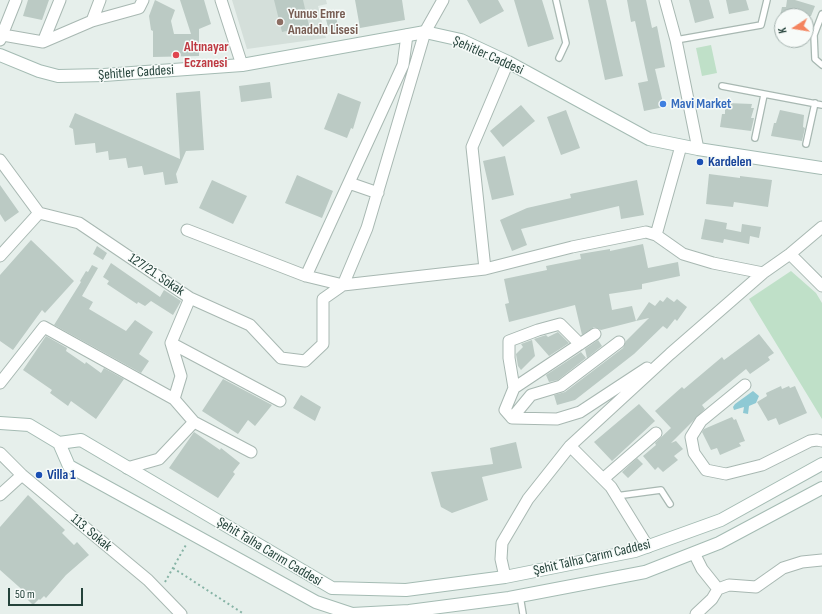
<!DOCTYPE html>
<html>
<head>
<meta charset="utf-8">
<style>
	body { margin:0 }
	#map { position:relative; width:822px; height:614px; overflow:hidden; background:#e6efeb; font-family:"Sofia Sans Condensed",sans-serif }
	canvas { display:block }
	.north { position:absolute; left:774px; top:8px; width:40px; height:40px; box-sizing:border-box; background:#f7fbf9; border:1px solid #a3b1ad; border-radius:50%; rotate:258deg; font-size:11px; font-weight:700; line-height:16px; text-align:center; color:#24423a }
	.north::after { content:''; display:block; margin:auto; width:14px; height:18px; background:#f4845f; clip-path:polygon(50% 0,100% 100%,50% 72%,0 100%) }
	.scale { position:absolute; left:8px; top:588px; width:75px; height:18px; box-sizing:border-box; border:2px solid #24423a; border-top:0; padding-left:5px; font-size:12px; line-height:14px; white-space:nowrap; color:#24423a; -webkit-text-stroke:3px #f7fbf9; paint-order:stroke }
</style>
</head>
<body>
<div id="map">
<canvas width="822" height="614"></canvas>
<div class="north">K</div>
<div class="scale">50 m</div>
</div>
<script>
const g = document.querySelector('canvas').getContext('2d');
g.lineJoin = 'round';
function fillPath(path, color) {
  g.fillStyle = color;
  g.fill(path, 'evenodd');
}
function poly(rows) {
  const path = new Path2D();
  for (const r of rows) {
    path.moveTo(r[0], r[1]);
    for (let i = 2; i < r.length; i += 2) path.lineTo(r[i], r[i + 1]);
  }
  return path;
}
function strokePath(path, color, width, dash) {
  g.strokeStyle = color;
  g.lineWidth = width;
  g.lineCap = dash ? 'butt' : 'round';
  g.setLineDash(dash || []);
  g.stroke(path);
}
function label(font, color, halo, rows, align = 'center') {
  g.font = font + ' "Sofia Sans Condensed",sans-serif';
  g.lineWidth = 3;
  g.setLineDash([]);
  g.textBaseline = 'middle';
  g.strokeStyle = halo;
  g.fillStyle = color;
  for (const [text, x, y, turn = 0] of rows) {
    g.save();
    g.translate(x, y);
    g.rotate((+turn || 0) * Math.PI / 180);
    g.textAlign = isNaN(turn) ? turn : align;
    if (halo) g.strokeText(text, 0, 0);
    g.fillText(text, 0, 0);
    g.restore();
  }
}
fillPath(poly([
	[232,0,326,0,327,4,318,6,326,38,247,49]
]), '#d4dfda');
fillPath(poly([
	[711,45,717,73,702,76,696,48],
	[791,271,816,293,822,303,822,419,749,299]
]), '#bfe0c8');
fillPath(poly([
	[753,391,759,396,756,403,749,406,748,414,743,413,744,407,734,410,733,407,735,404]
]), '#8ec9d4');
fillPath(poly([
	[28,0,49,0,42,20,23,16],
	[155,0,175,10,171,21,174,34,191,34,180,0,204,0,211,24,199,29,199,56,153,57,153,31,151,30,149,16],
	[274,0,303,0,310,30,292,34,291,30,282,32],
	[355,0,402,0,405,20,360,28],
	[467,0,498,0,504,11,480,24],
	[514,0,542,0,554,39,528,47],
	[588,0,606,0,623,76,605,80],
	[627,0,646,0,652,28,657,26,665,67,655,69,664,107,644,111,638,83,648,81,635,21,631,22],
	[689,0,709,0,714,18,695,23],
	[726,0,746,0,749,10,729,14],
	[787,0,795,0,815,6,811,16,780,16,782,7,786,7],
	[336,17,339,30,329,32,326,19],
	[270,82,272,98,241,102,239,86],
	[200,91,204,150,186,151,176,174,178,183,165,185,163,172,144,175,142,166,128,168,126,158,109,160,108,151,96,153,95,143,75,145,73,129,69,127,75,113,180,159,176,93],
	[338,93,361,102,353,129,351,128,347,138,324,129],
	[727,103,752,104,751,108,754,108,751,118,754,118,751,131,720,127,722,114,725,114,725,105],
	[521,105,535,121,503,147,490,131],
	[566,110,580,148,561,155,547,117],
	[780,110,804,115,803,127,805,128,802,141,771,136,774,123,776,123],
	[505,156,514,195,492,200,483,161],
	[709,174,740,178,740,176,772,180,768,207,734,202,733,207,706,204],
	[297,175,333,191,322,218,285,203],
	[212,180,247,196,233,224,199,208],
	[637,180,644,215,621,219,619,206,521,229,527,245,512,251,500,220,527,208,571,198,570,194],
	[0,185,19,212,5,222,0,214],
	[705,219,727,223,726,229,741,232,742,224,761,227,759,238,750,236,749,244,724,239,723,243,701,239],
	[31,240,74,281,45,313,42,310,13,350,0,341,0,275],
	[643,244,648,268,678,262,680,276,642,284,642,289,609,294,612,310,632,306,636,321,601,330,594,327,582,335,575,305,509,322,505,304,509,303,504,279,547,270,546,266,581,259,580,254,610,249,610,251],
	[97,246,107,253,103,260,93,254],
	[111,263,160,297,164,290,181,301,173,315,151,301,145,306,138,302,137,304,107,284,109,281,103,277],
	[92,265,98,268,82,296,93,302,89,309,126,331,135,320,153,332,139,354,149,361,141,373,54,325,81,282,80,281,86,271,88,272],
	[667,297,674,302,677,299,687,307,677,321,675,319,667,329,663,326,634,354,575,400,557,405,554,395,565,392,623,348,626,341,649,318,636,321,649,302,655,306,660,300,663,302],
	[558,332,569,343,549,356,534,339,546,335,548,337],
	[759,334,774,353,768,357,770,360,750,374,746,369,702,405,705,409,671,443,676,441,683,449,674,456,678,460,663,472,658,467,655,470,643,456,656,445,655,443,671,428,655,411,682,387,684,389,722,357,724,360],
	[46,336,67,348,66,351,85,364,86,362,101,373,104,368,124,379,96,419,71,401,68,406,50,393,52,390,23,370],
	[532,340,535,356,521,370,518,366,516,354,523,347,521,344],
	[598,340,602,346,587,358,585,349],
	[581,352,586,358,558,380,549,382,546,375],
	[223,379,272,405,255,426,248,420,238,434,202,411],
	[781,386,782,389,789,386,790,388,795,386,807,413,779,425,776,418,768,421,757,402,767,396,766,393],
	[301,395,321,407,315,421,293,408],
	[639,404,655,421,612,461,594,442],
	[732,417,734,420,736,419,745,441,739,443,741,446,720,455,717,448,711,450,702,432,704,429],
	[194,432,220,450,221,448,240,463,233,472,235,474,218,498,169,468],
	[516,442,522,468,482,477,488,500,452,513,441,507,431,472,493,464,490,448],
	[637,458,643,464,628,478,622,472],
	[28,495,65,530,62,533,74,545,77,542,89,555,66,575,46,598,44,596,40,600,39,599,33,605,25,597,27,594,0,570,0,527]
]), '#bbcac4');
const lane = poly([
	[556,0,566,43,559,58],
	[822,14,814,35,815,59,822,65],
	[676,40,761,25,767,0],
	[722,86,822,105],
	[755,138,764,95],
	[806,144,815,103],
	[616,496,661,490,670,504],
	[520,596,523,614]
]);
const street = poly([
	[221,0,242,65],
	[665,0,676,40,698,149],
	[92,21,100,0],
	[3,35,43,42,92,21,139,8,143,0],
	[0,40,16,0],
	[43,42,60,0],
	[681,146,656,235,683,254,713,263,763,273],
	[0,160,39,213,79,223,190,298,171,343,181,376,174,399,44,327,0,383],
	[349,183,378,193],
	[187,230,306,276,343,285,485,269,572,247,646,232,656,235],
	[790,254,822,286],
	[0,256,39,213],
	[485,269,472,147,508,62],
	[306,276,403,65,407,35],
	[190,298,250,325,281,358,305,361,323,344,323,299,343,285,367,228,425,32,443,0],
	[171,343,280,401],
	[580,344,560,324,538,330,509,341,509,358,514,388,505,410,512,418,557,419,580,412,647,368],
	[745,385,701,421,691,437,694,453,706,470,726,474,762,465,810,441,817,440,822,441],
	[514,388,595,334],
	[174,399,194,422,251,452],
	[512,418,531,395,561,386,619,342],
	[570,446,611,487,648,547],
	[0,453,22,475,148,580,181,614],
	[127,468,159,459,194,422],
	[603,479,656,433],
	[0,495,22,475],
	[694,553,702,569,718,589,729,585,756,587,783,568,802,562,822,560],
	[505,577,501,559,502,543,528,499,570,446,670,354,763,273,790,254,822,227],
	[696,614,712,599,718,589]
]);
const secondary = poly([
	[0,55,39,71,58,76,104,75,242,65,425,32,461,40,508,62,649,139,698,149,822,168],
	[0,423,29,425,59,443],
	[59,443,81,440,332,588,406,590,505,577,635,551,721,520,822,464],
	[59,443,69,466,316,602,352,614],
	[352,614,409,611,509,598,645,572,719,543,822,488]
]);
strokePath(lane, '#a8b8b2', 8);
strokePath(street, '#a8b8b2', 13);
strokePath(secondary, '#a4bbb3', 14);
strokePath(poly([
	[173,568,244,614],
	[165,582,187,543]
]), '#86b3a5', 2, [2, 3]);
strokePath(lane, '#fff', 5.5);
strokePath(street, '#fff', 11);
strokePath(secondary, '#fff', 12);
for (const [x, y, r, color] of [
	[280,22,4,"#8d6e63"],
	[176,55,4,"#e0444e"],
	[663,104,4,"#3f7fe0"],
	[700,162,4,"#1a4fb4"],
	[39,475,4,"#1a4fb4"]
]) {
  const dot = new Path2D();
  dot.arc(x, y, r, 0, 2 * Math.PI);
  g.fillStyle = color;
  g.fill(dot);
  strokePath(dot, '#f7fbf9', 1.5);
}
label('bold 14px', '#785e54', '#f7fbf9', [
	["Yunus Emre",288,14],
	["Anadolu Lisesi",288,30]
], 'left');
label('bold 14px', '#be3a42', '#f7fbf9', [
	["Altınayar",184,47],
	["Eczanesi",184,63]
], 'left');
label('14px', '#24423a', '#f7fbf9', [
	["Şehitler Caddesi",488,56,24],
	["Şehitler Caddesi",136,73,-4],
	["127/21. Sokak",156,275,34],
	["113. Sokak",91,533,40],
	["Şehit Talha Carım Caddesi",269,552,31],
	["Şehit Talha Carım Caddesi",592,558,-13]
]);
label('bold 14px', '#366cbe', '#f7fbf9', [
	["Mavi Market",671,104]
], 'left');
label('bold 14px', '#164399', '#f7fbf9', [
	["Kardelen",708,162],
	["Villa 1",47,475]
], 'left');
</script>
</body>
</html>
